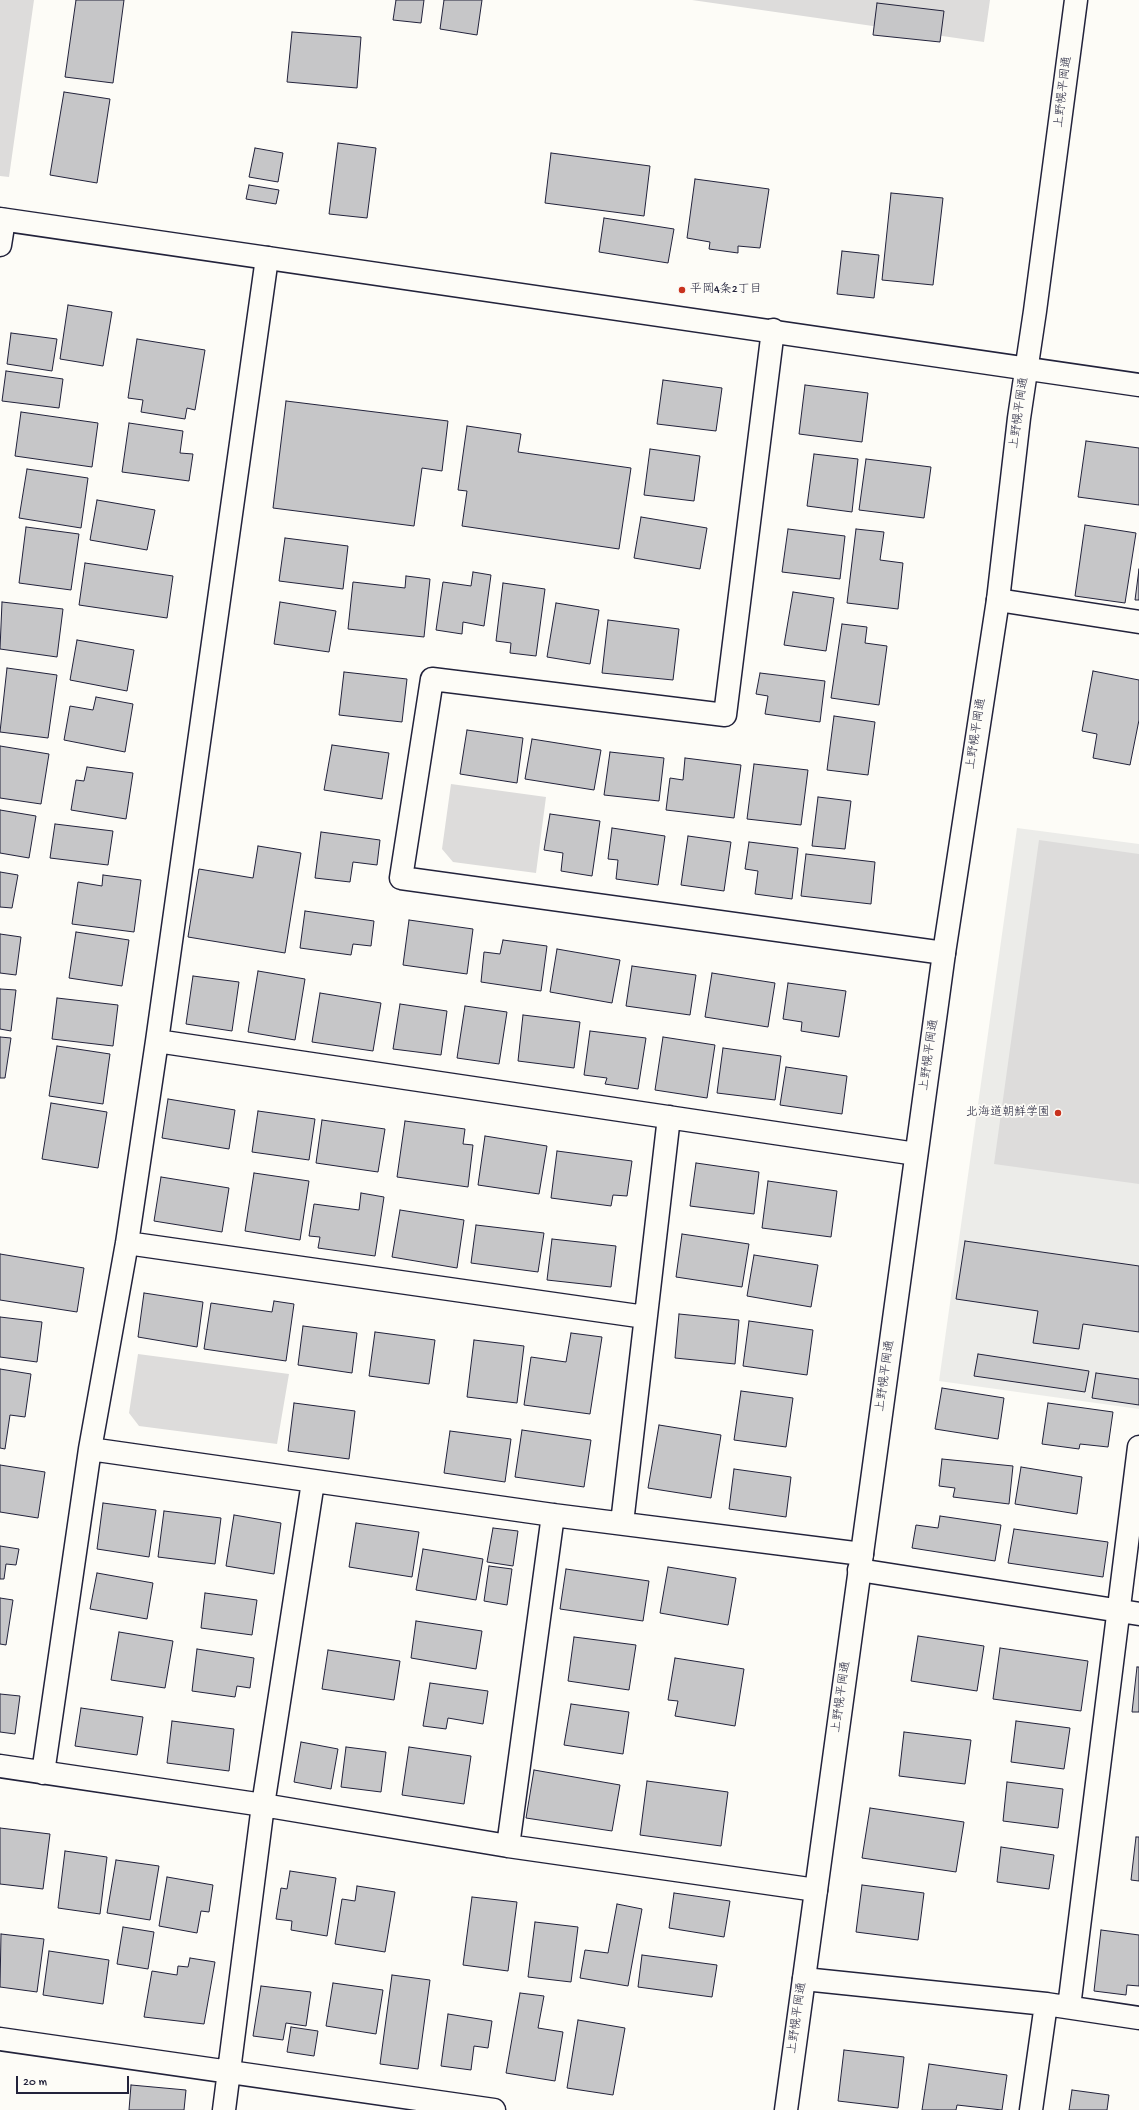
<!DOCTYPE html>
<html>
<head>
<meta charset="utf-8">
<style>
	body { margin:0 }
	#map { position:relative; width:1139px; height:2110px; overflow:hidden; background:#fdfcf7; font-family:"Gochi Hand",sans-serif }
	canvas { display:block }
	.scale { position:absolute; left:16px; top:2076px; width:113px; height:18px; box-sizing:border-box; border:2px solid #22223b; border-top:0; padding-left:5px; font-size:12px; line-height:14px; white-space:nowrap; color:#22223b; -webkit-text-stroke:3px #fdfcf7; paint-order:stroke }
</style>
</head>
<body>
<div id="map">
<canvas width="1139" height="2110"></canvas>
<div class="scale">20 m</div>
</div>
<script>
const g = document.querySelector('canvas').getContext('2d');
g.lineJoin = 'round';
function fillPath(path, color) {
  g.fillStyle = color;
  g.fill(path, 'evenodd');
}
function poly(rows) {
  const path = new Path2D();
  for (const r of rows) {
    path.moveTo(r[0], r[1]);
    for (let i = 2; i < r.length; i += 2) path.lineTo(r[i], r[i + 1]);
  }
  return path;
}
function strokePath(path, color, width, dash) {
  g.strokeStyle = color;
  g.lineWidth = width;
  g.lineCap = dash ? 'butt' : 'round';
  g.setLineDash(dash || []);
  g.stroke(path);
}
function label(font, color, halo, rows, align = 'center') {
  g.font = font + ' "Gochi Hand","Klee One",sans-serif';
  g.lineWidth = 3.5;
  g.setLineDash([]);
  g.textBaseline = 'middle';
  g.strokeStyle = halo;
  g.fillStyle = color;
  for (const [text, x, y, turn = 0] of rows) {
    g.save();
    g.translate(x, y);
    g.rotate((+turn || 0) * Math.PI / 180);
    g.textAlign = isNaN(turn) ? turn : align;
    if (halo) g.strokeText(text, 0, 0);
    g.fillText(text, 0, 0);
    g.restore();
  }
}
fillPath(poly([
	[1017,828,1139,844,1139,1409,939,1381]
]), '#ecece9');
fillPath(poly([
	[0,0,34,0,9,177,0,176],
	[692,0,990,0,984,42],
	[451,784,546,797,536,873,453,862,442,849],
	[1039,840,1139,854,1139,1184,994,1164],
	[138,1354,289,1374,277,1444,139,1426,129,1413]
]), '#dddcdb');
const building = poly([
	[76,0,124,0,113,83,65,77,76,0],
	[396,0,424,0,421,23,393,20,396,0],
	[444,0,482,0,477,35,440,29,444,0],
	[877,3,944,11,940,42,873,35,877,3],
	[292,32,361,37,357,88,287,82,292,32],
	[64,92,110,99,97,183,50,175,64,92],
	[338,143,376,148,367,218,329,214,338,143],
	[255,148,283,153,278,182,249,177,255,148],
	[551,153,650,166,644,216,545,203,551,153],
	[695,179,769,189,760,248,738,246,738,253,709,249,710,242,687,238,695,179],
	[249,185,279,190,276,204,246,199,249,185],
	[891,193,943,198,933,285,882,280,891,193],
	[604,218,674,229,668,263,599,252,604,218],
	[842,251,879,255,874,298,837,294,842,251],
	[68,305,112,312,103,366,60,359,68,305],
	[11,333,57,339,52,371,7,364,11,333],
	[137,339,205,350,195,410,187,408,185,419,141,412,143,400,128,398,137,339],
	[6,371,63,379,59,408,2,401,6,371],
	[663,380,722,388,716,431,657,424,663,380],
	[805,385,868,393,862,442,799,434,805,385],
	[286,401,448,421,442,471,422,468,414,526,273,508,286,401],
	[21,412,98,423,92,467,15,456,21,412],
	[129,423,183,431,180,453,193,454,189,481,122,472,129,423],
	[467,426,521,434,518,452,631,468,619,549,462,526,467,491,458,490,467,426],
	[1086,441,1139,448,1139,505,1078,497,1086,441],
	[650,449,700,456,694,501,644,495,650,449],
	[814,454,858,459,852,512,807,506,814,454],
	[866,459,931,467,924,518,859,510,866,459],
	[27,469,88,478,81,528,19,518,27,469],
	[97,500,155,510,147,550,90,540,97,500],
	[641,517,707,528,700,569,634,558,641,517],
	[1085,525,1136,533,1125,603,1075,596,1085,525],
	[26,527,79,534,71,590,19,583,26,527],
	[788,529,845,536,840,579,782,572,788,529],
	[856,529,884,532,880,560,903,563,898,609,847,603,856,529],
	[285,538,348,546,343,589,279,581,285,538],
	[85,563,173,576,167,618,79,605,85,563],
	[1139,569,1139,600,1135,600,1139,569],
	[473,572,491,575,484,626,463,622,462,634,436,630,443,582,471,586,473,572],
	[406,576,430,579,424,637,348,629,353,582,405,588,406,576],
	[503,583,545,589,536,656,510,653,511,643,496,641,503,583],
	[793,592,834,598,826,651,784,645,793,592],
	[2,602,63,609,57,657,0,649,2,602],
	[280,602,336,611,329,652,274,644,280,602],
	[556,603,599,610,590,664,547,657,556,603],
	[608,620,679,629,673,680,602,673,608,620],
	[842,624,867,627,865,643,887,646,879,705,831,698,842,624],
	[77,640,134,650,127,691,70,680,77,640],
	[7,668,57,675,48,738,0,732,7,668],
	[1093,671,1139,680,1139,720,1130,765,1093,758,1097,734,1082,731,1093,671],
	[344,672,407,679,402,722,339,715,344,672],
	[760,673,825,681,820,722,765,714,768,696,756,694,760,673],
	[96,697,133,704,125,752,64,740,70,706,93,710,96,697],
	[834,716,875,722,868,775,827,770,834,716],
	[467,730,523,738,517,783,460,774,467,730],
	[532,739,601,750,594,790,525,779,532,739],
	[332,745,389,753,382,799,324,790,332,745],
	[0,746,49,754,41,804,0,798,0,746],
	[610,752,664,758,659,801,604,795,610,752],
	[685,758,741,765,734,818,666,810,670,778,683,780,685,758],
	[754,764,808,770,801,825,747,819,754,764],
	[87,767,133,773,126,819,71,810,76,780,84,781,87,767],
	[818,797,851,801,845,849,812,846,818,797],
	[0,810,36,816,29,858,0,853,0,810],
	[550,814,600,821,592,876,561,871,563,853,544,850,550,814],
	[55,824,113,831,108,865,50,858,55,824],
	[612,828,665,836,658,885,616,879,618,860,608,859,612,828],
	[321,832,380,840,377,865,353,862,350,882,315,878,321,832],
	[688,836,731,842,724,891,681,885,688,836],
	[749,842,798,848,792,899,755,894,758,871,745,869,749,842],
	[258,846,301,853,285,953,188,937,199,869,253,878,258,846],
	[806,854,875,862,871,904,801,896,806,854],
	[0,872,18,875,12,908,0,907,0,872],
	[103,875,141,880,134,932,72,924,78,882,102,886,103,875],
	[305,911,374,921,371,946,353,944,351,955,300,948,305,911],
	[409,920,473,929,467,974,403,965,409,920],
	[76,932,129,940,122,986,69,978,76,932],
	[0,934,21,937,16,975,0,973,0,934],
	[503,940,547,946,541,991,481,982,484,952,500,954,503,940],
	[557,949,620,960,612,1003,550,992,557,949],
	[632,966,696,975,690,1015,626,1006,632,966],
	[258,971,305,979,295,1040,248,1032,258,971],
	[712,973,775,983,768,1027,705,1017,712,973],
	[193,976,239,982,232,1031,186,1024,193,976],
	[788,983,846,991,839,1037,801,1031,802,1022,783,1019,788,983],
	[0,989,16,990,11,1031,0,1029,0,989],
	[320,993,381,1003,373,1051,312,1042,320,993],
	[57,998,118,1005,113,1046,52,1039,57,998],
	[400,1004,447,1011,441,1055,393,1049,400,1004],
	[465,1006,507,1012,499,1064,457,1058,465,1006],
	[523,1015,580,1022,574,1068,518,1061,523,1015],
	[590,1031,646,1038,638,1089,605,1084,607,1078,584,1075,590,1031],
	[0,1037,11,1038,5,1078,0,1078,0,1037],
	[663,1037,715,1045,707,1098,655,1090,663,1037],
	[57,1046,110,1054,103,1104,49,1096,57,1046],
	[723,1048,781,1056,775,1100,717,1093,723,1048],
	[786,1067,847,1076,842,1114,780,1105,786,1067],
	[168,1099,235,1110,229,1149,162,1138,168,1099],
	[51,1103,107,1112,98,1168,42,1159,51,1103],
	[258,1111,315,1119,309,1160,252,1152,258,1111],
	[322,1120,385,1129,378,1172,316,1163,322,1120],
	[405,1121,465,1129,463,1144,473,1145,468,1187,397,1177,405,1121],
	[485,1136,547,1146,539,1194,478,1185,485,1136],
	[557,1151,632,1161,627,1196,613,1195,611,1206,551,1198,557,1151],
	[696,1163,759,1172,754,1214,690,1206,696,1163],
	[254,1173,309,1181,300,1240,245,1231,254,1173],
	[161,1177,229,1188,222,1232,154,1221,161,1177],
	[768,1181,837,1191,831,1237,762,1228,768,1181],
	[361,1193,384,1197,375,1256,318,1248,320,1237,309,1236,314,1204,359,1210,361,1193],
	[400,1210,464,1220,457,1268,392,1257,400,1210],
	[476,1225,544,1233,538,1272,471,1263,476,1225],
	[682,1234,749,1244,742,1287,676,1277,682,1234],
	[552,1239,616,1246,611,1287,547,1280,552,1239],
	[965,1241,1139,1266,1139,1332,1083,1324,1079,1349,1033,1343,1038,1311,956,1299,965,1241],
	[0,1254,84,1268,77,1312,0,1300,0,1254],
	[754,1255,818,1265,811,1307,747,1296,754,1255],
	[144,1293,203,1302,197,1347,138,1337,144,1293],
	[274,1301,294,1304,286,1361,204,1349,211,1303,272,1312,274,1301],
	[679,1314,739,1320,735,1364,675,1358,679,1314],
	[0,1317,42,1322,37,1362,0,1357,0,1317],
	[749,1321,813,1330,807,1375,743,1366,749,1321],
	[303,1326,357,1333,352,1373,298,1365,303,1326],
	[375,1332,435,1340,429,1384,369,1376,375,1332],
	[571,1333,602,1337,590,1414,524,1405,531,1357,566,1362,571,1333],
	[474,1340,524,1346,517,1403,467,1397,474,1340],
	[978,1354,1089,1371,1085,1392,974,1376,978,1354],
	[0,1369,31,1374,25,1417,10,1415,5,1449,0,1448,0,1369],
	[1096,1373,1139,1379,1139,1405,1092,1398,1096,1373],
	[942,1388,1004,1398,998,1439,935,1429,942,1388],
	[741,1391,793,1398,786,1447,734,1440,741,1391],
	[294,1403,355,1411,349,1459,288,1451,294,1403],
	[1048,1403,1113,1412,1108,1447,1080,1444,1079,1449,1042,1444,1048,1403],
	[659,1425,721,1435,711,1498,648,1488,659,1425],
	[522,1430,591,1440,584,1487,515,1477,522,1430],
	[450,1431,511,1439,505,1482,444,1473,450,1431],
	[942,1459,1013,1466,1009,1504,953,1497,955,1488,939,1486,942,1459],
	[0,1465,45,1472,38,1518,0,1512,0,1465],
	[1021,1467,1082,1477,1077,1514,1015,1504,1021,1467],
	[734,1469,791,1477,786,1517,729,1509,734,1469],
	[103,1503,156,1510,149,1557,97,1549,103,1503],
	[164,1511,221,1518,215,1564,158,1557,164,1511],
	[234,1515,281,1523,274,1574,226,1566,234,1515],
	[940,1516,1001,1525,995,1561,912,1548,916,1525,938,1528,940,1516],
	[356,1523,419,1532,412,1577,349,1567,356,1523],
	[493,1528,518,1531,513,1566,487,1562,493,1528],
	[1014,1529,1108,1542,1103,1577,1008,1563,1014,1529],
	[0,1546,19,1549,16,1565,6,1564,4,1579,0,1579,0,1546],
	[423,1549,483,1559,476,1600,416,1590,423,1549],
	[489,1566,512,1569,507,1605,484,1601,489,1566],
	[668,1567,736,1578,728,1625,660,1613,668,1567],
	[566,1569,649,1581,643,1621,560,1609,566,1569],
	[97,1573,153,1583,147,1619,90,1609,97,1573],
	[205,1593,257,1600,252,1635,201,1628,205,1593],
	[0,1598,13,1600,6,1645,0,1644,0,1598],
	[416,1621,482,1631,476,1669,411,1658,416,1621],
	[119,1632,173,1641,165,1688,111,1680,119,1632],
	[918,1636,984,1646,977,1691,911,1681,918,1636],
	[574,1637,636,1645,629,1690,568,1681,574,1637],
	[1000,1648,1088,1661,1081,1711,993,1699,1000,1648],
	[197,1649,254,1658,250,1688,237,1686,235,1697,192,1691,197,1649],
	[328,1650,400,1661,394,1700,322,1689,328,1650],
	[675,1658,744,1669,735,1726,675,1716,678,1701,668,1700,675,1658],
	[1137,1667,1139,1667,1139,1712,1132,1712,1137,1667],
	[430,1683,488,1691,483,1724,448,1718,446,1729,423,1726,430,1683],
	[0,1694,20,1696,15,1734,0,1732,0,1694],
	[571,1704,629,1712,623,1754,564,1745,571,1704],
	[81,1708,143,1717,137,1755,75,1746,81,1708],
	[172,1721,234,1729,229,1771,167,1763,172,1721],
	[1016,1721,1070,1728,1064,1769,1011,1762,1016,1721],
	[904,1732,971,1740,965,1784,899,1776,904,1732],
	[301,1742,338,1749,331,1789,294,1782,301,1742],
	[346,1747,386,1752,381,1792,341,1787,346,1747],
	[409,1747,471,1756,464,1804,402,1795,409,1747],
	[534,1770,620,1785,612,1831,526,1818,534,1770],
	[647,1781,728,1792,721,1846,640,1835,647,1781],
	[1007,1782,1063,1789,1058,1828,1003,1821,1007,1782],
	[870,1808,964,1822,956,1872,862,1858,870,1808],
	[0,1828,50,1834,43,1889,0,1884,0,1828],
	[1136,1837,1139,1837,1139,1881,1131,1880,1136,1837],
	[1001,1847,1054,1855,1049,1889,997,1882,1001,1847],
	[65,1851,107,1857,100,1914,58,1908,65,1851],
	[116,1860,159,1866,150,1920,107,1913,116,1860],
	[290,1871,336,1878,327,1936,291,1930,292,1921,276,1919,281,1888,287,1889,290,1871],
	[167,1877,213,1885,209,1912,201,1911,197,1933,159,1926,167,1877],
	[862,1885,924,1893,918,1940,856,1932,862,1885],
	[357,1886,395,1892,385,1952,335,1944,342,1899,355,1901,357,1886],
	[674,1893,730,1901,724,1937,669,1928,674,1893],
	[472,1897,517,1902,508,1971,463,1965,472,1897],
	[617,1904,642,1909,628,1986,580,1978,585,1950,608,1953,617,1904],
	[535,1922,578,1927,571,1982,528,1977,535,1922],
	[123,1927,154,1932,148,1969,117,1964,123,1927],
	[1101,1930,1139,1935,1139,1986,1127,1985,1126,1995,1094,1991,1101,1930],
	[1,1934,44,1939,37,1992,0,1987,1,1934],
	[49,1951,109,1960,103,2004,43,1995,49,1951],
	[642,1955,717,1965,712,1997,638,1987,642,1955],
	[190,1958,215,1962,204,2024,144,2017,152,1971,177,1975,178,1966,188,1967,190,1958],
	[392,1975,430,1980,418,2069,380,2064,392,1975],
	[333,1983,383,1990,376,2034,326,2026,333,1983],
	[261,1986,311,1992,306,2026,286,2023,283,2040,253,2036,261,1986],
	[520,1993,544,1996,538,2028,563,2032,555,2081,506,2073,520,1993],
	[448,2014,492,2021,488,2048,474,2046,471,2070,441,2066,448,2014],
	[578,2020,625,2028,613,2095,567,2088,578,2020],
	[291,2027,318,2031,314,2056,287,2052,291,2027],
	[844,2050,904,2057,898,2108,838,2101,844,2050],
	[929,2064,1007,2075,1002,2110,957,2105,956,2110,922,2110,929,2064],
	[131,2085,186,2090,184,2110,129,2110,131,2085],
	[1072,2090,1109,2095,1107,2110,1069,2110,1072,2090]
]);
fillPath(building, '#c6c6c8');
strokePath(building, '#22223b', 1);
const street = poly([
	[0,245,4,220],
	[773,330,725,715,432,679,401,878,944,953],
	[998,600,1139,622],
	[157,1041,916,1154],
	[127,1243,645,1317],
	[90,1449,553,1515,862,1554],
	[622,1523,669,1117],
	[859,1570,1139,1614],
	[0,1766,263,1805,508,1846,816,1890],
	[43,1773,90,1449,127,1243,157,1041,267,258],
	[508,1846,553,1515],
	[804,1979,1046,2004,1139,2018],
	[1069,2007,1139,1447],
	[0,2039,494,2110],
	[224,2110,263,1805,313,1482],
	[1031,2110,1046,2004]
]);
const secondary = poly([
	[0,219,1139,385],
	[786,2110,944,953,998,600,1019,418,1035,311,1076,0]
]);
strokePath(street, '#22223b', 25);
strokePath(secondary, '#22223b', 25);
strokePath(street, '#fdfcf7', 22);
strokePath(secondary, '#fdfcf7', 22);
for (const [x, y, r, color] of [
	[682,290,4,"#c8321e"],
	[1058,1113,4,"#c8321e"]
]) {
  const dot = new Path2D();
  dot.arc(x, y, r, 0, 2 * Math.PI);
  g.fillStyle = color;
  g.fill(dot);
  strokePath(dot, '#fdfcf7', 1.5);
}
label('12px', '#22223b', '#fdfcf7', [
	["上野幌平岡通",1064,92,-83],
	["上野幌平岡通",1020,413,-82],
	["上野幌平岡通",977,734,-81],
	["上野幌平岡通",930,1055,-82],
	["上野幌平岡通",886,1376,-82],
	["上野幌平岡通",842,1697,-82],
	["上野幌平岡通",798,2018,-82]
]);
label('12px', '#22223b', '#fdfcf7', [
	["平岡4条2丁目",690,290],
	["北海道朝鮮学園",1050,1113,"right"]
], 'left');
</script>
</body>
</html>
